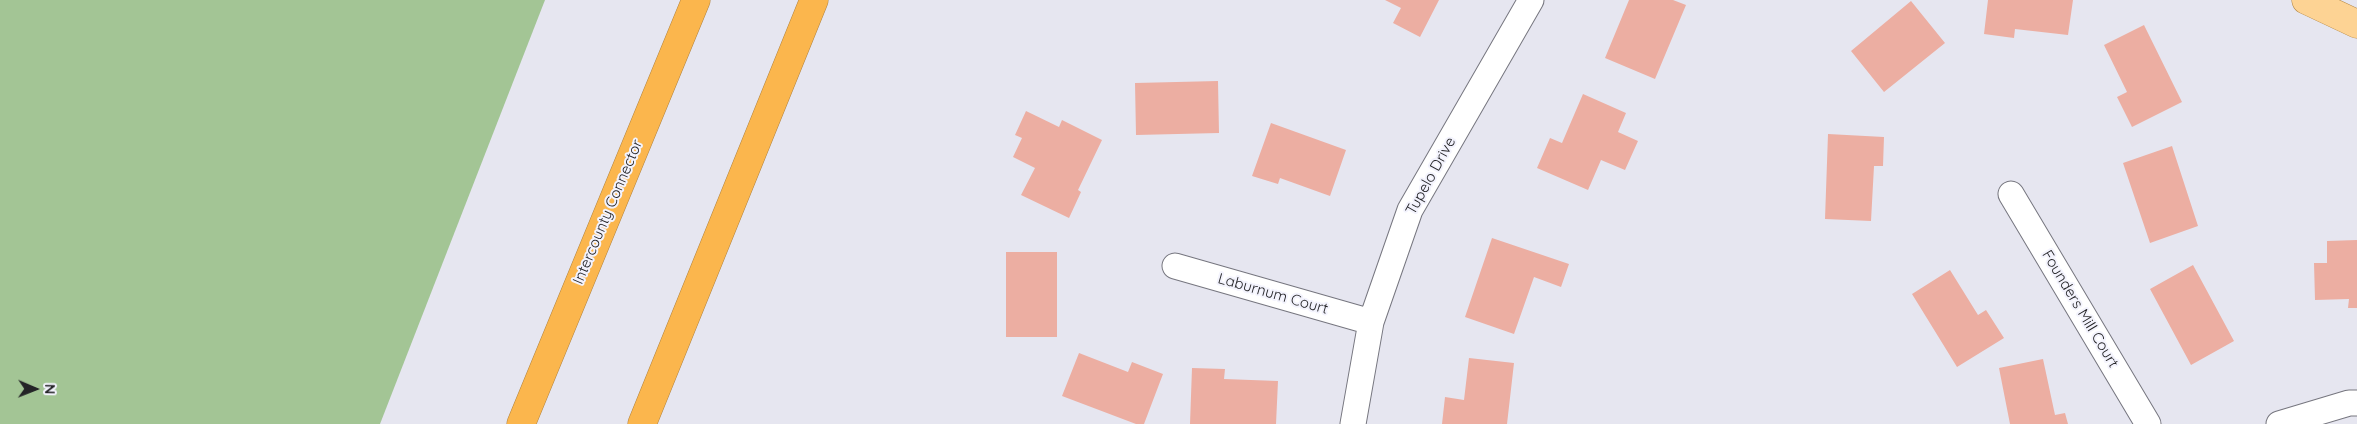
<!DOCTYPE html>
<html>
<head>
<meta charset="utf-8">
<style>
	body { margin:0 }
	#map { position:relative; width:2357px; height:424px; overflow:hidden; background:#e6e6f0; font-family:Quicksand,sans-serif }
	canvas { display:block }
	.north { position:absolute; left:10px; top:364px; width:50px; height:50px; -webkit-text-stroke:4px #f3f3fd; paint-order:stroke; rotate:91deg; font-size:14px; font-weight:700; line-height:20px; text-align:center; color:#242427 }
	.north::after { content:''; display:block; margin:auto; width:18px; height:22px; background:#242427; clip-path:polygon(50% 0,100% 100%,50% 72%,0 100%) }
</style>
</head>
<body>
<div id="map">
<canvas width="2357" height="424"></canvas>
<div class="north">N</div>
</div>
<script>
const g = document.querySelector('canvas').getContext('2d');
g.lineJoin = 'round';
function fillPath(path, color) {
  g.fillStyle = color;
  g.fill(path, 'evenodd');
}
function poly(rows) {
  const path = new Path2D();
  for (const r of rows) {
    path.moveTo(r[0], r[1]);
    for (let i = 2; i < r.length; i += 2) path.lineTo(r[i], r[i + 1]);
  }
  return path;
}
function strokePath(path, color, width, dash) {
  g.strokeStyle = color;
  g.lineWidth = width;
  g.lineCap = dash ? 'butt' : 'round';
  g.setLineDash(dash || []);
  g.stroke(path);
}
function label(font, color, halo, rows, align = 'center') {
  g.font = font + ' Quicksand,sans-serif';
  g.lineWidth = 4;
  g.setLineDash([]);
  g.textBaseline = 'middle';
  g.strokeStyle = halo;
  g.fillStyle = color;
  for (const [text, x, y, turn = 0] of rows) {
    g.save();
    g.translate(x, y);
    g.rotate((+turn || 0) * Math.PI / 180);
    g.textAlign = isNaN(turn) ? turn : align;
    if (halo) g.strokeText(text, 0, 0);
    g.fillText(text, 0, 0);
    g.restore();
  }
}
fillPath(poly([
	[0,0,545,0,380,424,0,424]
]), '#a3c595');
fillPath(poly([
	[1385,0,1439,0,1420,37,1393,23,1401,8],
	[1629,0,1673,0,1686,5,1655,79,1605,58],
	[1988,0,2073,0,2068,35,2015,29,2014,38,1984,34],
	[1911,1,1945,43,1884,92,1851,51],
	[2144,25,2182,102,2132,127,2117,97,2127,92,2104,45],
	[1218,81,1219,133,1136,135,1135,83],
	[1583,94,1626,113,1618,132,1638,141,1625,170,1601,160,1588,190,1537,168,1550,138,1562,143],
	[1026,111,1059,127,1062,120,1102,140,1078,190,1081,192,1069,218,1021,195,1035,168,1013,157,1022,138,1015,135],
	[1271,123,1346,150,1330,196,1280,178,1278,184,1252,176],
	[1828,134,1884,137,1883,166,1874,166,1871,221,1825,219],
	[2172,146,2198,226,2150,243,2123,163],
	[1492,238,1569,264,1561,287,1534,277,1514,334,1465,317],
	[2357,240,2357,308,2348,308,2349,299,2315,300,2314,263,2327,263,2327,241],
	[1006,252,1057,252,1057,337,1006,337],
	[2193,265,2234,341,2191,365,2150,289],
	[1950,270,1978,315,1986,310,2004,338,1957,367,1912,294],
	[1079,353,1128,372,1132,362,1163,374,1144,424,1136,424,1062,396],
	[1469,358,1514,363,1507,424,1442,424,1445,397,1464,400],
	[2043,359,2055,415,2065,413,2068,424,2010,424,1999,368],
	[1192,368,1225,369,1224,379,1278,381,1276,424,1190,424]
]), '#ecaea2');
const street = poly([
	[2011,194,2148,424],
	[1175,266,1371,322],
	[1353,424,1371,322,1410,210,1531,0],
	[2279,424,2349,403,2357,403]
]);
const primary = poly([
	[2306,0,2357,24]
]);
const highway = poly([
	[521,424,696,0],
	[642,424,814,0]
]);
strokePath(street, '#76767f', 27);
strokePath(primary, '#b08340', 29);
strokePath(highway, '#b08340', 29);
strokePath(street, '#fff', 25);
strokePath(primary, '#fdd394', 28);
strokePath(highway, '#fbb64d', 28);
label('15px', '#242427', '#f3f3fd', [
	["Tupelo Drive",1431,176,-61],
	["Intercounty Connector",608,212,-67],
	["Laburnum Court",1273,294,16],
	["Founders Mill Court",2080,309,59]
]);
</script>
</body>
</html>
